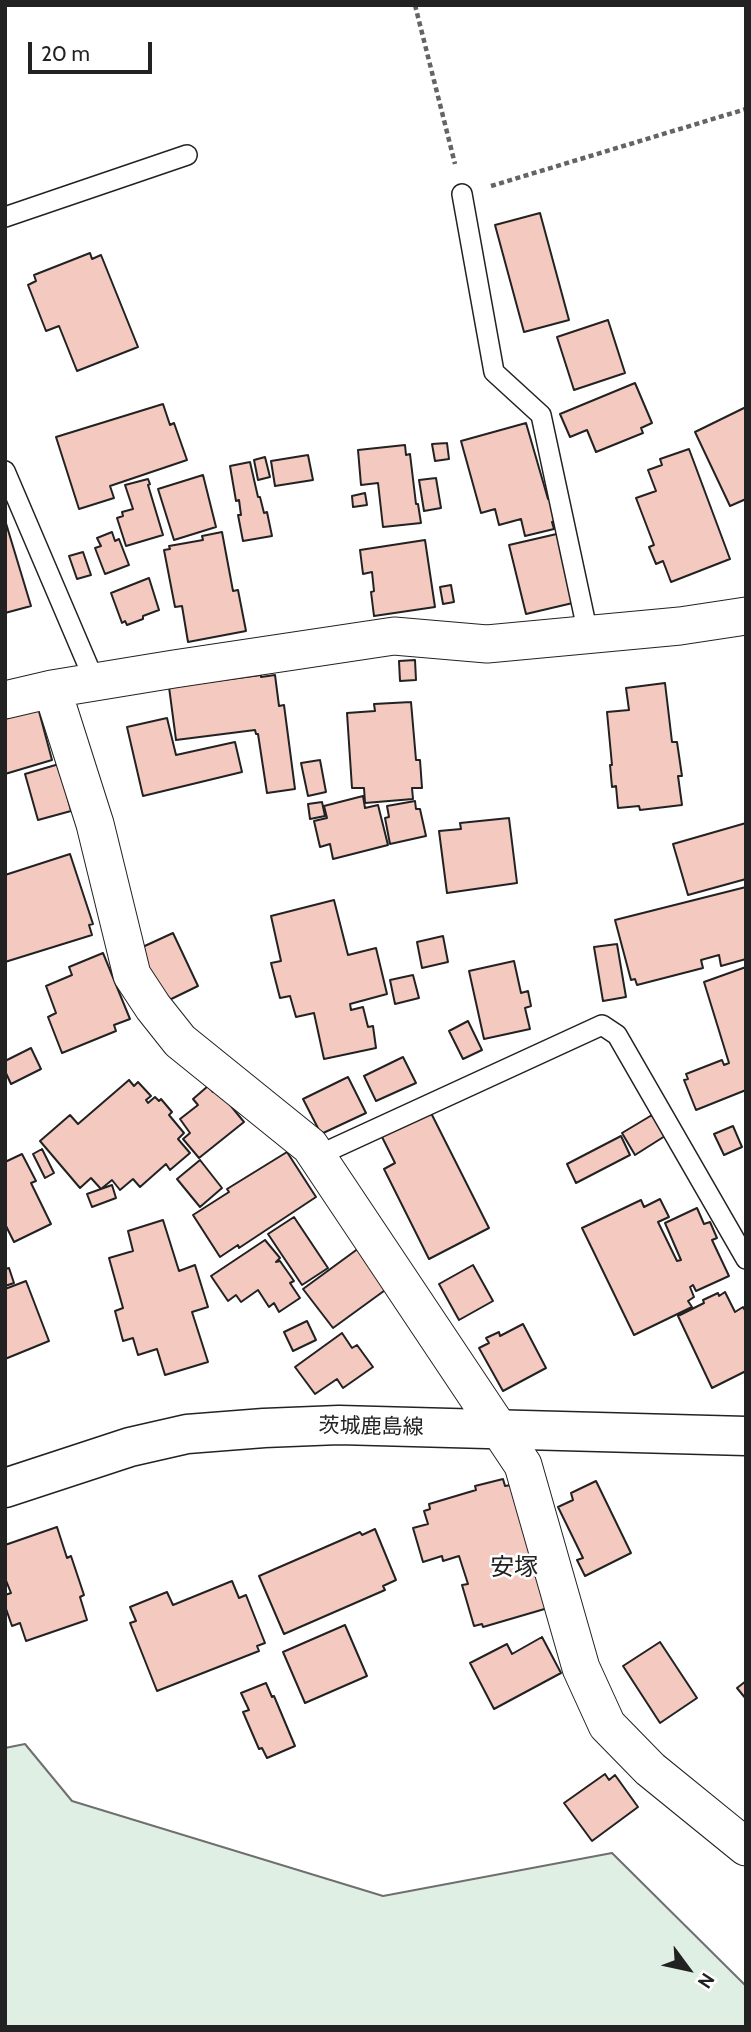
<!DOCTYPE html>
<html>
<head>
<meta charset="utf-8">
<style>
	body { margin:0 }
	#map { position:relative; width:751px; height:2032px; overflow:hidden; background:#fff; font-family:Cabin,sans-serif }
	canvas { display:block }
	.frame { position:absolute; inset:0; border:7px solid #222; pointer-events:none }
	.north { position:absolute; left:653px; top:1934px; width:70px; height:70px; -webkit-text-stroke:5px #fff; paint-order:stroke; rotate:123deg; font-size:19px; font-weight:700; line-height:28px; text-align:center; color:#222 }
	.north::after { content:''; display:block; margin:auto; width:24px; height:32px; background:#222; clip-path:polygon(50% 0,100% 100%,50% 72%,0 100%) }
	.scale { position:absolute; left:28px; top:42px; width:124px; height:32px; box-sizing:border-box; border:4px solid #222; border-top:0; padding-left:9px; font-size:21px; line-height:24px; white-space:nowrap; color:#222; -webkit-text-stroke:5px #fff; paint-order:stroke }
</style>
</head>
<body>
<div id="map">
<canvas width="751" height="2032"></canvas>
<div class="frame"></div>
<div class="north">N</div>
<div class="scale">20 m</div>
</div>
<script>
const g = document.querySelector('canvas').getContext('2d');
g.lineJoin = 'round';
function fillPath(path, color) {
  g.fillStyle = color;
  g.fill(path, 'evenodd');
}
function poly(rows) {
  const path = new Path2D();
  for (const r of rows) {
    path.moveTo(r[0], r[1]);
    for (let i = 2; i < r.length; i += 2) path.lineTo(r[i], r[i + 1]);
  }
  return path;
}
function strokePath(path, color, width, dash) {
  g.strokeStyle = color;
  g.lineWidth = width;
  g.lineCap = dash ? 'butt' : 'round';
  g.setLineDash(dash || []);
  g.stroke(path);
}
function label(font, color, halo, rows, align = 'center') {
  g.font = font + ' Cabin,"Noto Sans JP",sans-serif';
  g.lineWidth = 5;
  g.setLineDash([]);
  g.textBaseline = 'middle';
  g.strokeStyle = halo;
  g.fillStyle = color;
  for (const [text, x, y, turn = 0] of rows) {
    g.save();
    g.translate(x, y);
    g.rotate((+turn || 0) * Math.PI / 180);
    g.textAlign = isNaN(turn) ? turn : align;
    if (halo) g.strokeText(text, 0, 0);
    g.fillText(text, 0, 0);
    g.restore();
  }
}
const green = poly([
	[25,1744,72,1801,383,1896,612,1853,746,1986,746,2027,5,2027,5,1748,25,1744]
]);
fillPath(green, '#e0efe3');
strokePath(green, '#6f6f6f', 2);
const building = poly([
	[540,213,569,320,524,332,495,225,540,213],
	[90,253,92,259,101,255,138,347,77,371,59,326,46,331,28,285,36,281,34,275,90,253],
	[608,320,625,373,574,390,557,337,608,320],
	[635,383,652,423,641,428,643,433,596,452,587,430,570,437,560,414,635,383],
	[163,404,170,425,174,423,187,460,110,486,114,498,79,509,56,437,163,404],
	[746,407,746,499,730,506,695,432,746,407],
	[526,423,548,499,552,498,558,521,552,522,554,529,525,536,521,519,499,525,495,509,481,513,461,441,526,423],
	[447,443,449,459,435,461,432,444,447,443],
	[405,445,406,455,410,454,416,504,418,504,421,523,383,527,378,483,361,485,358,450,405,445],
	[689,449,730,559,671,582,663,561,656,564,649,547,654,545,636,498,656,491,648,470,662,465,660,459,689,449],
	[308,455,313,480,275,486,271,461,308,455],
	[265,457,270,477,258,480,254,460,265,457],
	[250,462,258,497,260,497,264,513,267,512,272,536,243,541,238,515,241,515,239,500,236,501,230,466,250,462],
	[203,475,216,527,174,540,158,489,203,475],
	[436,478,441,508,424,511,419,480,436,478],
	[148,479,150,484,148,485,163,535,126,546,117,518,123,516,122,512,133,509,125,485,148,479],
	[365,493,367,505,353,507,352,496,365,493],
	[5,520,31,606,5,613,5,520],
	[112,532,115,541,119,539,129,565,105,574,95,548,101,546,97,538,112,532],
	[222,532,233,591,238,590,246,631,188,642,182,606,175,607,164,550,170,549,169,546,203,540,202,536,222,532],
	[561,533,577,602,526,614,509,545,561,533],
	[425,540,435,607,374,616,371,592,374,591,372,572,363,574,360,550,425,540],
	[83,552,91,575,77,579,69,556,83,552],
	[149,578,159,610,143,616,143,619,127,625,125,621,122,623,111,593,149,578],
	[451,585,454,602,443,604,440,587,451,585],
	[415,660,416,680,400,681,399,661,415,660],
	[261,675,261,677,275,675,279,706,284,705,295,789,267,793,258,734,256,734,255,730,176,740,169,687,261,675],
	[665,683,672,742,677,742,682,776,678,776,682,805,640,810,639,806,618,808,616,786,612,787,610,765,612,765,607,712,629,710,626,688,665,683],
	[36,700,52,760,5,774,5,709,36,700],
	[411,702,416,760,420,760,422,788,412,788,413,799,365,803,364,788,352,788,347,713,375,711,374,704,411,702],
	[167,718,176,755,235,742,242,772,143,796,127,727,167,718],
	[320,760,326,792,308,796,301,763,320,760],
	[59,764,71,811,38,820,25,774,59,764],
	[363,796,365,808,378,805,388,845,333,859,330,844,320,847,314,821,327,818,324,806,363,796],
	[415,801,416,809,420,809,426,836,390,844,385,818,389,817,387,806,415,801],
	[322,802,325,816,310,819,308,804,322,802],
	[509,818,517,883,447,893,439,831,461,829,460,823,509,818],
	[746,823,746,879,688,895,673,844,746,823],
	[70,854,93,924,89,925,92,935,5,962,5,875,70,854],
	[746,887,746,959,721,966,719,955,701,960,703,968,637,985,635,979,631,980,615,920,746,887],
	[334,900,348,955,376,948,387,994,350,1004,351,1010,363,1007,368,1027,373,1026,376,1048,324,1059,314,1013,296,1017,290,996,280,998,271,963,281,961,271,916,334,900],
	[173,933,198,986,161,1004,136,950,173,933],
	[443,936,448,962,422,968,417,942,443,936],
	[617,944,626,997,603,1001,594,947,617,944],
	[103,953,130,1019,114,1025,116,1031,62,1053,48,1017,56,1013,46,986,72,975,69,967,103,953],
	[514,961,521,993,528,991,531,1006,525,1008,530,1029,484,1039,469,971,514,961],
	[746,967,746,1090,696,1110,684,1080,688,1079,686,1074,722,1060,724,1065,729,1063,704,982,746,967],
	[413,975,419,998,395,1004,390,980,413,975],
	[468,1021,482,1050,463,1059,449,1031,468,1021],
	[31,1048,41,1069,11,1084,5,1071,5,1061,31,1048],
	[403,1057,416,1083,376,1101,364,1076,403,1057],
	[348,1077,366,1113,321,1134,303,1099,348,1077],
	[129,1080,134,1086,138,1082,151,1096,146,1100,148,1103,155,1097,159,1101,161,1099,172,1112,169,1115,184,1133,178,1139,190,1153,170,1170,166,1164,140,1187,133,1179,120,1190,112,1180,101,1189,91,1178,80,1188,40,1141,70,1115,78,1124,129,1080],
	[208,1086,213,1092,217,1089,244,1122,199,1158,183,1139,190,1133,180,1119,198,1105,193,1099,208,1086],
	[430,1111,489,1228,429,1259,384,1169,395,1163,381,1135,430,1111],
	[652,1115,665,1136,635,1155,622,1133,652,1115],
	[733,1126,742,1147,724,1155,714,1134,733,1126],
	[621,1136,630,1155,576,1183,567,1164,621,1136],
	[42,1149,54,1173,45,1178,33,1154,42,1149],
	[287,1152,316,1197,239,1248,238,1245,220,1257,193,1215,229,1192,227,1189,287,1152],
	[22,1154,36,1181,31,1183,51,1224,14,1242,5,1224,5,1162,22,1154],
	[200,1160,222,1188,200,1207,177,1179,200,1160],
	[112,1185,116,1198,92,1207,87,1194,112,1185],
	[660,1199,669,1217,658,1222,677,1261,681,1260,665,1223,697,1208,704,1224,710,1222,717,1238,712,1240,729,1276,696,1291,693,1285,690,1287,694,1297,688,1301,692,1307,634,1335,582,1228,641,1200,644,1207,660,1199],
	[294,1217,328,1268,302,1285,268,1234,294,1217],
	[163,1220,179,1271,195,1265,208,1307,192,1312,208,1362,165,1375,157,1349,138,1355,133,1338,123,1341,115,1311,123,1308,109,1258,133,1251,128,1231,163,1220],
	[265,1240,280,1258,276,1262,280,1261,294,1281,290,1283,300,1298,279,1312,274,1303,269,1307,258,1290,241,1302,236,1295,228,1301,211,1276,265,1240],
	[359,1248,388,1288,333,1328,303,1289,359,1248],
	[473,1265,493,1301,459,1320,439,1284,473,1265],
	[9,1268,14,1283,5,1286,5,1269,9,1268],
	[26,1281,49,1341,5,1359,5,1289,26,1281],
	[725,1292,735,1312,743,1307,746,1312,746,1371,712,1388,678,1316,704,1303,703,1300,718,1293,719,1296,725,1292],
	[307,1321,316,1340,293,1351,284,1332,307,1321],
	[523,1324,546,1368,503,1391,479,1348,489,1343,486,1338,499,1332,500,1336,523,1324],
	[342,1333,352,1348,357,1345,373,1367,343,1388,337,1379,315,1394,295,1367,342,1333],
	[503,1479,505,1486,511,1485,548,1608,483,1627,482,1624,474,1626,462,1585,468,1584,459,1556,443,1561,442,1556,423,1562,413,1528,428,1524,424,1511,430,1509,429,1504,476,1490,475,1486,503,1479],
	[596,1481,631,1553,585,1576,577,1560,583,1558,558,1507,573,1500,571,1493,596,1481],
	[57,1527,67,1558,71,1556,84,1595,80,1597,87,1620,26,1641,20,1623,12,1626,5,1606,5,1595,11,1593,5,1578,5,1545,57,1527],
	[375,1529,396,1580,383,1586,385,1590,284,1634,259,1576,360,1532,362,1535,375,1529],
	[232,1581,239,1598,246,1595,265,1643,257,1646,259,1651,157,1691,130,1623,136,1621,130,1607,167,1592,173,1605,232,1581],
	[345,1625,367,1676,305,1703,283,1652,345,1625],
	[542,1637,561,1673,494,1709,470,1663,507,1644,512,1654,542,1637],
	[660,1642,697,1698,660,1723,623,1666,660,1642],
	[746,1681,746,1699,737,1688,746,1681],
	[266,1683,272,1697,274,1696,295,1746,267,1758,262,1748,259,1749,243,1712,249,1710,241,1693,266,1683],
	[605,1774,609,1780,615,1775,638,1807,592,1841,564,1803,605,1774]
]);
fillPath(building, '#f3c9c0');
strokePath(building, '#222', 2);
const service = poly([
	[462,194,494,372,541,415,588,634],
	[5,217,187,155],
	[5,471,95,682],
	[317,1156,602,1025,617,1035,746,1259]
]);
const minor = poly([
	[52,689,95,824,132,975,153,1007,180,1041,310,1146,523,1465,581,1668,607,1725,650,1769,746,1847],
	[5,700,52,689,174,669,394,636,487,644,680,626,746,616]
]);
const primary = poly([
	[5,1488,130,1447,187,1434,264,1428,339,1425,746,1436]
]);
strokePath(service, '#222', 22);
strokePath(minor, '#222', 39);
strokePath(primary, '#222', 41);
strokePath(poly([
	[415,5,455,164],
	[491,186,746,109]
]), '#646464', 4.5, [5, 3.5]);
strokePath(service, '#fff', 19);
strokePath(minor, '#fff', 37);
strokePath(primary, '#fff', 38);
label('21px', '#222', '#fff', [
	["茨城鹿島線",371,1427,1]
]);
label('24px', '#222', '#fff', [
	["安塚",514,1568]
]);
</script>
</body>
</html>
